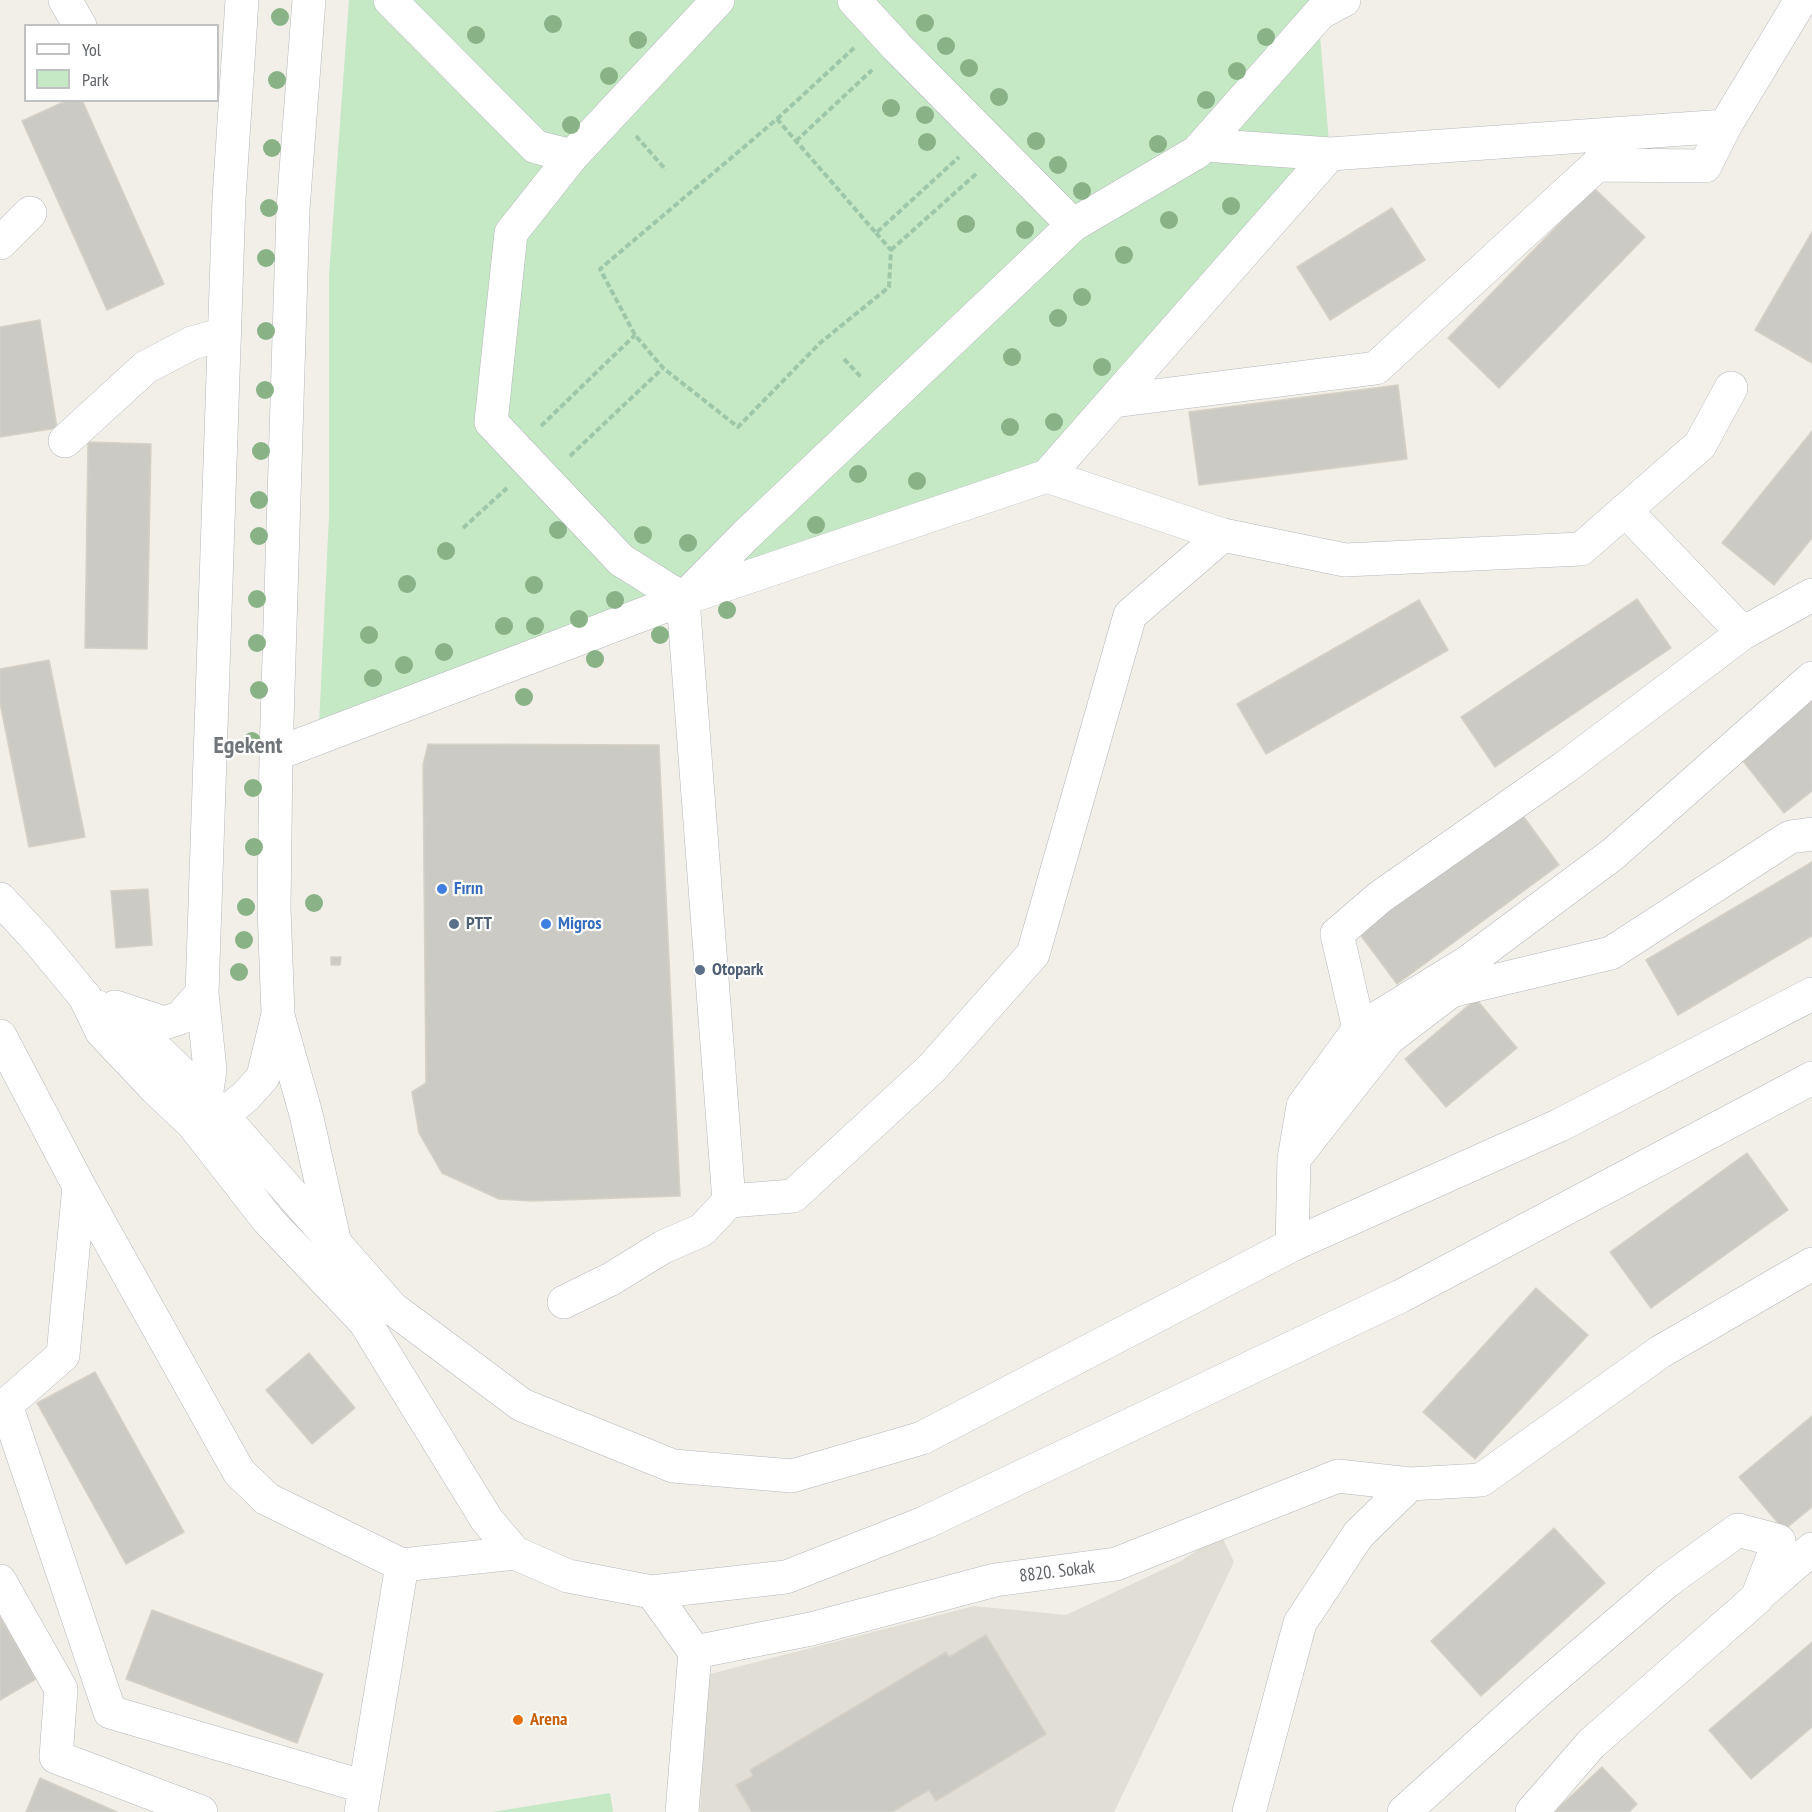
<!DOCTYPE html>
<html>
<head>
<meta charset="utf-8">
<style>
	body { margin:0 }
	#map { position:relative; width:1812px; height:1812px; overflow:hidden; background:#f1efe8; font-family:"PT Sans Narrow",sans-serif }
	canvas { display:block }
	.legend { position:absolute; left:24px; top:24px; width:195px; height:78px; box-sizing:border-box; background:#fff; border:2px solid #bfc1c3; margin:0; padding:8px 10px; list-style:none; font-size:18px; color:#5f6368 }
	.legend li { display:flex; align-items:center; gap:12px; height:30px }
	.legend b { width:30px; border:2px solid #bfc1c3 }
</style>
</head>
<body>
<div id="map">
<canvas width="1812" height="1812"></canvas>
<ul class="legend">
<li><b style="height:8px;background:#fff"></b>Yol</li>
<li><b style="height:16px;background:#c5e8c5"></b>Park</li>
</ul>
</div>
<script>
const g = document.querySelector('canvas').getContext('2d');
g.lineJoin = 'round';
function fillPath(path, color) {
  g.fillStyle = color;
  g.fill(path, 'evenodd');
}
function poly(rows) {
  const path = new Path2D();
  for (const r of rows) {
    path.moveTo(r[0], r[1]);
    for (let i = 2; i < r.length; i += 2) path.lineTo(r[i], r[i + 1]);
  }
  return path;
}
function strokePath(path, color, width, dash) {
  g.strokeStyle = color;
  g.lineWidth = width;
  g.lineCap = dash ? 'butt' : 'round';
  g.setLineDash(dash || []);
  g.stroke(path);
}
function label(font, color, halo, rows, align = 'center') {
  g.font = font + ' "PT Sans Narrow",sans-serif';
  g.lineWidth = 4.5;
  g.setLineDash([]);
  g.textBaseline = 'middle';
  g.strokeStyle = halo;
  g.fillStyle = color;
  for (const [text, x, y, turn = 0] of rows) {
    g.save();
    g.translate(x, y);
    g.rotate((+turn || 0) * Math.PI / 180);
    g.textAlign = isNaN(turn) ? turn : align;
    if (halo) g.strokeText(text, 0, 0);
    g.fillText(text, 0, 0);
    g.restore();
  }
}
fillPath(poly([
	[1221,1535,1234,1562,1114,1812,700,1812,706,1675,974,1606,1066,1615,1181,1561]
]), '#e1ded6');
fillPath(poly([
	[349,0,1317,0,1330,154,1028,480,318,746,329,516,329,275],
	[610,1793,613,1812,492,1812]
]), '#c5e8c5');
const building = poly([
	[68,100,82,100,164,284,107,310,22,121,68,100],
	[1594,188,1645,237,1499,388,1448,338,1594,188],
	[1392,208,1425,260,1330,320,1297,267,1392,208],
	[1812,232,1812,363,1755,330,1812,232],
	[40,320,57,428,0,437,0,327,40,320],
	[1398,385,1407,459,1199,485,1189,412,1398,385],
	[1812,431,1812,538,1774,585,1722,543,1812,431],
	[88,442,151,444,147,649,85,648,88,442],
	[1637,599,1671,648,1495,767,1461,717,1637,599],
	[1419,600,1448,650,1266,754,1237,704,1419,600],
	[49,660,85,837,29,847,0,703,0,669,49,660],
	[1812,698,1812,791,1784,813,1739,756,1812,698],
	[428,744,659,745,680,1196,532,1201,499,1199,442,1173,419,1133,412,1092,426,1083,423,765,428,744],
	[1521,813,1559,865,1397,984,1359,933,1521,813],
	[1812,862,1812,936,1678,1015,1646,960,1812,862],
	[148,889,152,945,116,948,111,891,148,889],
	[331,957,341,957,340,965,331,965,331,957],
	[1476,999,1517,1048,1446,1107,1405,1059,1476,999],
	[1747,1153,1788,1210,1651,1308,1610,1252,1747,1153],
	[1536,1288,1588,1335,1475,1459,1423,1412,1536,1288],
	[309,1353,355,1408,312,1444,266,1390,309,1353],
	[95,1372,184,1532,126,1564,37,1403,95,1372],
	[1812,1416,1812,1507,1784,1530,1739,1477,1812,1416],
	[1554,1528,1605,1583,1481,1696,1431,1641,1554,1528],
	[152,1610,323,1674,297,1743,126,1679,152,1610],
	[0,1617,36,1679,0,1700,0,1617],
	[986,1635,1046,1734,936,1801,929,1790,892,1812,752,1812,736,1785,753,1776,750,1770,946,1652,949,1657,986,1635],
	[1812,1642,1812,1727,1751,1779,1709,1730,1812,1642],
	[1602,1767,1637,1804,1629,1812,1554,1812,1602,1767],
	[40,1778,117,1812,26,1812,40,1778]
]);
fillPath(building, '#cccac5');
strokePath(building, '#d6d1c6', 1.5);
const minor = poly([
	[65,0,80,26],
	[390,0,536,147,572,156],
	[718,0,572,156,511,233,491,422,621,560,683,599,746,535,1073,225,897,47,854,0],
	[1205,145,1330,154],
	[1073,225,1197,152,1320,13,1344,0],
	[0,243,30,213],
	[1114,401,1376,368,1597,165,1705,166,1725,126],
	[65,441,146,367,192,343,224,334],
	[1047,476,1330,154,1725,126,1801,0],
	[683,599,729,1201,793,1196,932,1068,1033,954,1130,615,1223,535],
	[1743,633,1812,595],
	[276,754,683,599,1047,476,1223,535,1345,560,1581,549,1700,445,1731,388],
	[0,899,38,940,85,997,102,1032,156,1089,193,1124,268,1220,365,1322,487,1520,515,1553,568,1576,652,1592,786,1577,924,1523,1401,1296,1812,1078],
	[98,1007,150,1043,206,1097,392,1308,522,1405,673,1466,792,1476,922,1438,1292,1245,1560,1125,1812,994],
	[115,1007,164,1023,180,1018,202,993],
	[278,1016,306,1114,334,1239],
	[1359,1029,1337,934,1380,897,1564,768,1743,633,1625,510],
	[0,1036,79,1186,239,1472,267,1499,402,1565],
	[199,1112,206,1097,210,1070,202,993,229,199,242,0],
	[209,1132,223,1115,246,1096,263,1077,278,1014,274,908,276,754,293,209,309,0],
	[1294,1159,1303,1106,1359,1029,1468,962,1613,854,1812,678],
	[79,1186,63,1355,6,1405,110,1712,365,1787],
	[1292,1245,1294,1159,1388,1039,1451,991,1611,953,1790,837,1812,834],
	[564,1302,611,1279,663,1247,702,1230,729,1201],
	[0,1581,61,1689,56,1757,201,1812],
	[652,1592,695,1652,682,1812],
	[1760,1594,1812,1549],
	[695,1652,811,1629,995,1580,1116,1564,1338,1476,1410,1484],
	[361,1812,402,1565,515,1553],
	[1249,1812,1300,1623,1358,1535,1410,1484,1481,1480,1660,1352,1812,1264],
	[1404,1812,1535,1694,1666,1582,1738,1530,1779,1541,1757,1598,1591,1744,1532,1812]
]);
strokePath(minor, '#b5b8bc', 34);
strokePath(poly([
	[777,119,854,48],
	[636,136,666,170],
	[796,141,872,70],
	[876,233,891,250,889,287,820,343,738,427,663,368,635,335,600,269,777,119,876,233,959,157],
	[891,250,976,174],
	[844,359,862,378],
	[541,426,635,335],
	[570,456,663,368],
	[463,528,507,488]
]), '#9cc7a9', 4, [6, 3]);
strokePath(minor, '#fff', 33);
g.fillStyle = '#89b387';
for (const [x, y] of [
	[280,17],
	[925,23],
	[553,24],
	[476,35],
	[1266,37],
	[638,40],
	[946,46],
	[969,68],
	[1237,71],
	[609,76],
	[277,80],
	[999,97],
	[1206,100],
	[891,108],
	[925,115],
	[571,125],
	[1036,141],
	[927,142],
	[1158,144],
	[272,148],
	[1058,165],
	[1082,191],
	[1231,206],
	[269,208],
	[1169,220],
	[966,224],
	[1025,230],
	[1124,255],
	[266,258],
	[1082,297],
	[1058,318],
	[266,331],
	[1012,357],
	[1102,367],
	[265,390],
	[1054,422],
	[1010,427],
	[261,451],
	[858,474],
	[917,481],
	[259,500],
	[816,525],
	[558,530],
	[643,535],
	[259,536],
	[688,543],
	[446,551],
	[407,584],
	[534,585],
	[257,599],
	[615,600],
	[727,610],
	[579,619],
	[504,626],
	[535,626],
	[369,635],
	[660,635],
	[257,643],
	[444,652],
	[595,659],
	[404,665],
	[373,678],
	[259,690],
	[524,697],
	[252,741],
	[253,788],
	[254,847],
	[314,903],
	[246,907],
	[244,940],
	[239,972]
]) {
  g.beginPath();
  g.arc(x, y, 9, 0, 2 * Math.PI);
  g.fill();
}
for (const [x, y, r, color] of [
	[442,889,6,"#3f7fe0"],
	[454,924,6,"#5c6f8a"],
	[546,924,6,"#3f7fe0"],
	[700,970,6,"#5c6f8a"],
	[518,1720,6,"#e8710a"]
]) {
  const dot = new Path2D();
  dot.arc(x, y, r, 0, 2 * Math.PI);
  g.fillStyle = color;
  g.fill(dot);
  strokePath(dot, '#fff', 2);
}
label('bold 18px', '#366cbe', '#fff', [
	["Fırın",454,889],
	["Migros",558,924]
], 'left');
label('bold 18px', '#4e5e75', '#fff', [
	["PTT",466,924],
	["Otopark",712,970]
], 'left');
label('18px', '#5f6368', '#fff', [
	["8820. Sokak",1057,1572,-7]
]);
label('bold 18px', '#c56008', '#fff', [
	["Arena",530,1720]
], 'left');
label('bold 24px', '#70757a', '#fff', [
	["Egekent",248,746]
]);
</script>
</body>
</html>
